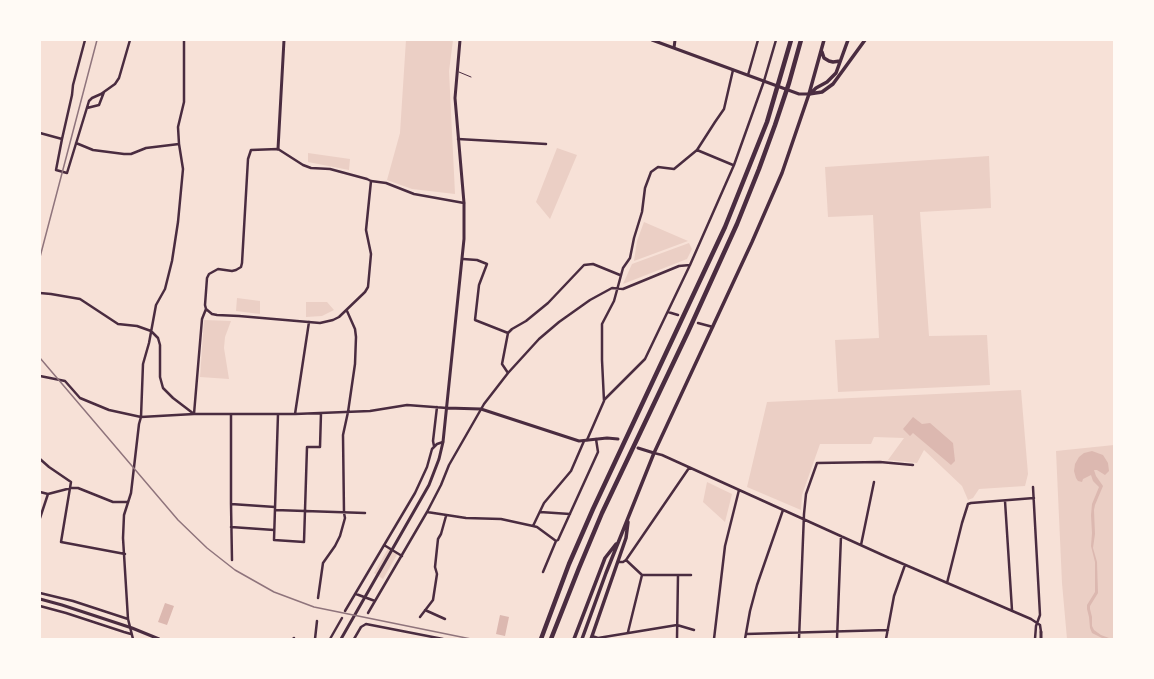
<!DOCTYPE html>
<html>
<head>
<meta charset="utf-8">
<style>
	body { margin:0 }
	#map { position:relative; width:1154px; height:679px; overflow:hidden; background:#f7e1d7; font-family:"IBM Plex Sans",sans-serif }
	canvas { display:block }
	.frame { position:absolute; inset:0; border:41px solid #fffaf5; pointer-events:none }
</style>
</head>
<body>
<div id="map">
<canvas width="1154" height="679"></canvas>
<div class="frame"></div>
</div>
<script>
const g = document.querySelector('canvas').getContext('2d');
g.lineJoin = 'round';
function fillPath(path, color) {
  g.fillStyle = color;
  g.fill(path, 'evenodd');
}
function poly(rows) {
  const path = new Path2D();
  for (const r of rows) {
    path.moveTo(r[0], r[1]);
    for (let i = 2; i < r.length; i += 2) path.lineTo(r[i], r[i + 1]);
  }
  return path;
}
function strokePath(path, color, width, dash) {
  g.strokeStyle = color;
  g.lineWidth = width;
  g.lineCap = dash ? 'butt' : 'round';
  g.setLineDash(dash || []);
  g.stroke(path);
}
fillPath(poly([
	[406,40,453,40,449,71,455,194,412,189,387,180,400,133],
	[557,148,577,155,550,219,536,202],
	[308,153,350,159,349,170,308,162],
	[989,156,991,208,920,212,929,336,987,335,990,385,838,392,835,340,879,338,873,215,828,217,825,167],
	[644,222,688,241,634,261,637,241],
	[689,243,692,249,687,259,623,284,632,264],
	[237,298,260,301,260,314,236,311],
	[306,302,327,302,334,310,322,316,306,317],
	[204,320,231,321,225,337,224,348,229,379,200,377],
	[1021,390,1028,474,1025,486,979,489,973,498,968,500,962,486,924,450,917,463,888,460,904,438,874,437,871,444,820,444,802,495,801,510,747,487,767,402],
	[1114,445,1114,639,1067,639,1062,583,1056,451],
	[707,482,732,494,725,522,703,502],
	[389,547,398,553,383,579,374,573]
]), '#ebcfc5');
fillPath(poly([
	[913,417,922,424,930,423,953,443,955,461,951,465,913,433,910,436,903,429],
	[1092,451,1103,455,1108,463,1109,471,1105,475,1097,470,1094,470,1096,476,1103,486,1095,505,1094,510,1095,534,1093,548,1097,562,1098,593,1090,606,1090,609,1092,617,1092,626,1094,630,1101,635,1109,638,1109,639,1104,639,1092,633,1090,628,1089,617,1087,609,1087,605,1095,592,1095,562,1091,546,1092,533,1091,515,1092,504,1099,487,1093,481,1091,475,1083,479,1082,482,1078,481,1076,478,1074,471,1075,464,1079,457,1084,453],
	[165,603,174,606,167,625,158,622],
	[500,615,509,617,505,636,496,634]
]), '#dcb8b0');
strokePath(poly([
	[459,72,471,77]
]), '#4a2c40', 1);
strokePath(poly([
	[748,75,758,40],
	[87,108,99,105,104,92],
	[40,133,62,139,72,95,73,85,85,40],
	[62,139,56,170,67,173,89,101,92,98,101,94,115,84,119,78,130,40],
	[458,139,546,144],
	[76,143,93,150,124,154,131,154,146,148,179,144],
	[697,150,733,165],
	[371,181,366,230,371,254,368,287,365,292,339,317,333,320,320,323,239,316,217,315,212,314,206,309,205,305,207,278,209,274,218,269,232,271,236,270,241,267,242,263,248,159,251,150,278,149,303,165,311,168,330,169,367,179,371,181,386,183,414,194,464,203],
	[463,259,477,260,487,264,479,285,475,320,508,333],
	[40,293,51,294,80,299,118,324,137,326,151,331,158,338,160,345,160,377,163,388,173,398,194,414],
	[668,312,678,315],
	[698,323,713,327],
	[508,373,502,364,508,333,512,329,526,321,548,303,584,265,593,264,620,275],
	[40,376,65,381,80,398,109,410,141,417,194,414,295,414,370,411,407,405,447,408],
	[604,400,645,359,690,265,734,165,764,81,776,40],
	[194,414,202,319,206,309],
	[231,414,231,504,232,560],
	[278,414,274,540,304,542,307,447,320,447,321,413],
	[295,414,309,322],
	[587,440,604,401,602,360,602,324,614,301,623,268,630,258,634,238,642,212,645,188,651,172,658,167,674,169,697,150,715,122,724,109,733,70],
	[434,446,433,441,437,407],
	[654,453,662,455,887,557,1031,619,1040,625,1041,632],
	[40,459,49,467,71,482,61,542,125,554],
	[1033,487,1040,615,1036,626,1035,639],
	[40,492,48,494,71,488,78,488,113,502,127,502],
	[1005,501,1012,610],
	[231,504,275,507],
	[275,510,365,513],
	[427,512,441,485,449,465,484,404,508,373,539,339,559,322,590,300,612,288,623,289,679,266,690,265],
	[540,512,570,514],
	[40,518,48,494],
	[231,527,274,530],
	[556,541,558,540,598,452,596,439],
	[384,545,402,556],
	[861,545,874,482],
	[626,560,642,575,691,575],
	[618,562,623,562,626,560,689,468],
	[543,572,556,541,537,527,533,526,544,503,571,471,584,441],
	[947,583,962,523,968,504,971,503,1034,498],
	[40,593,73,601,128,619],
	[356,594,375,601],
	[318,598,323,563,335,546,340,536,345,518,344,513,343,435,348,412,355,364,356,337,355,329,347,311],
	[40,606,66,613,124,632,131,634],
	[425,610,445,619],
	[345,611,415,493,427,467,432,449,437,444,443,442],
	[368,613,427,512,466,518,501,519,533,526],
	[420,617,433,600,437,574,435,567,438,539,441,534,446,516],
	[628,632,642,575],
	[746,634,888,630],
	[592,636,598,638,677,625,694,630],
	[133,639,128,619,123,538,124,515,131,493,139,424,141,417,143,364,149,343,156,305,165,289,172,261,178,222,183,169,179,144,178,127,184,102,184,40],
	[293,639,294,638],
	[315,639,317,621],
	[330,639,342,618],
	[354,639,361,627,366,624,443,639],
	[677,639,678,575],
	[714,639,725,546,739,490],
	[745,639,750,611,757,585,783,510],
	[799,639,804,514,806,494,817,463,880,462,913,465],
	[837,639,841,536],
	[886,639,894,596,905,565]
]), '#4a2c40', 2.5);
strokePath(poly([
	[652,40,799,94,809,94],
	[674,48,675,40],
	[278,149,284,40],
	[447,408,481,409,579,441,607,438,618,439],
	[638,448,654,453],
	[40,599,62,605,132,628,159,639],
	[341,639,429,485,439,459,443,442,464,239,464,203,455,98,460,40],
	[1041,639,1041,632]
]), '#4a2c40', 3);
strokePath(poly([
	[822,52,824,58,829,61,833,62,840,61],
	[809,94,822,92,833,84,865,40],
	[810,94,816,88,827,82,836,73,848,40],
	[574,639,605,558,616,544],
	[582,639,606,573,654,453,752,242,782,173,809,94,824,40],
	[591,639,626,538,628,522]
]), '#4a2c40', 3.5);
strokePath(poly([
	[541,639,569,564,593,509,725,227,767,122,791,40],
	[551,639,579,568,602,513,688,332,737,224,759,169,775,125,789,83,801,40]
]), '#4a2c40', 4.5);
strokePath(poly([
	[40,257,97,40],
	[40,358,178,520,207,548,235,570,274,592,314,607,471,639]
]), '#8f747c', 1.5);
</script>
</body>
</html>
